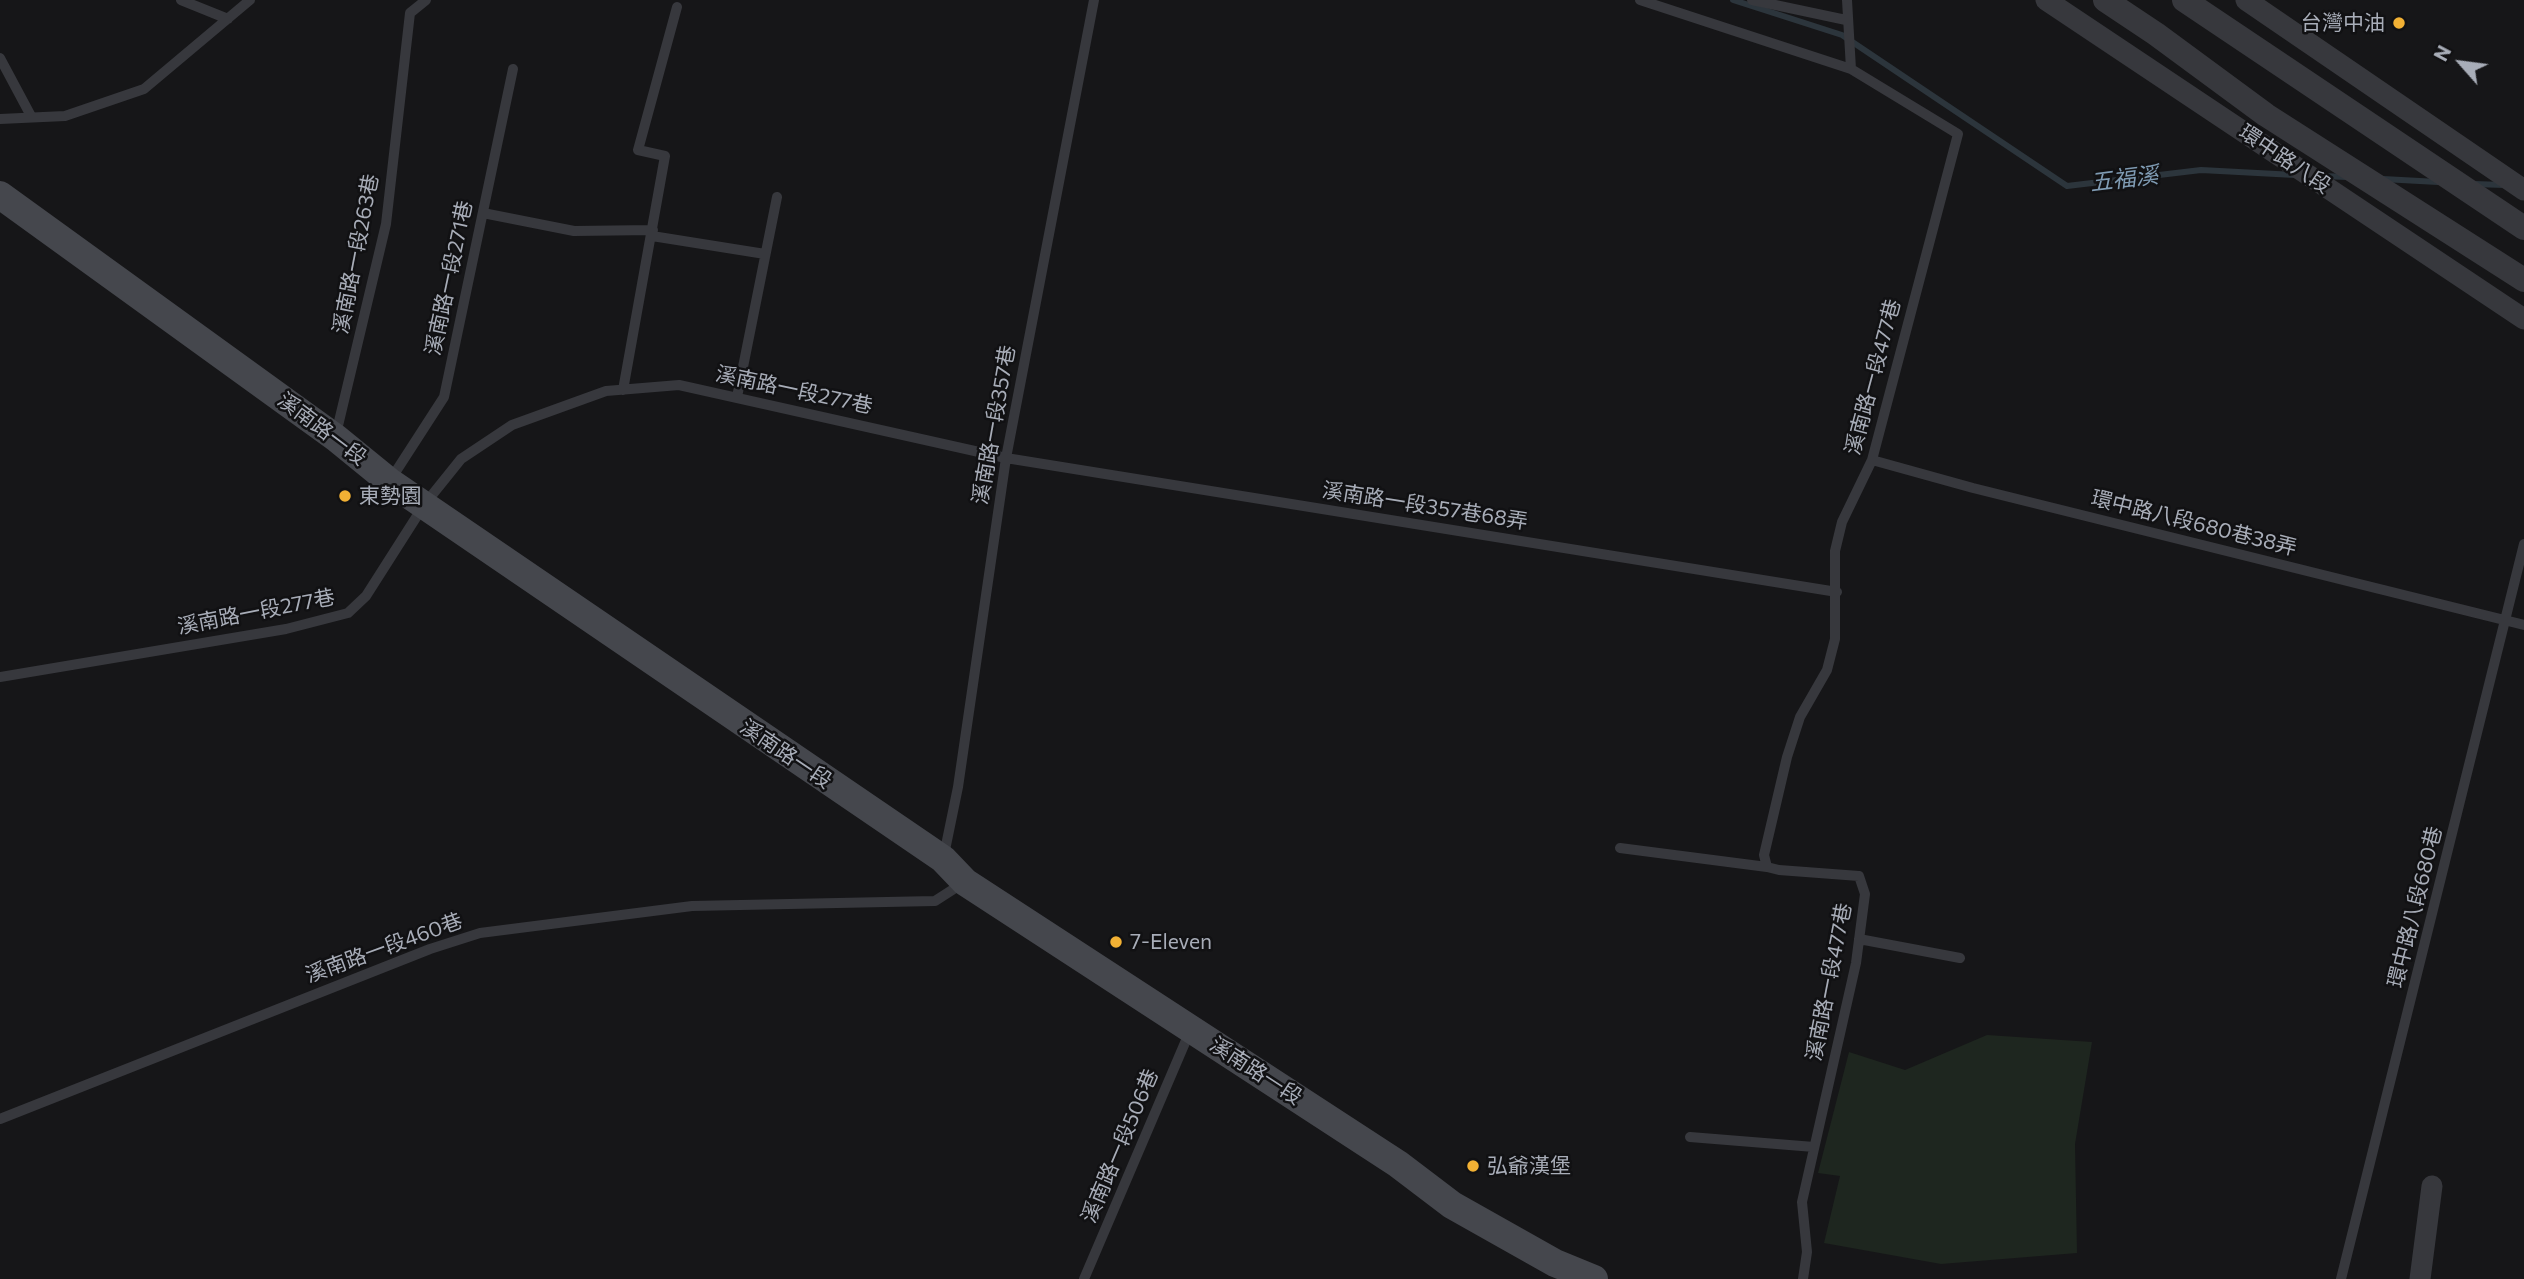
<!DOCTYPE html>
<html>
<head>
<meta charset="utf-8">
<style>
	body { margin:0 }
	#map { position:relative; width:2524px; height:1279px; overflow:hidden; background:#161618; font-family:Commissioner,sans-serif }
	canvas { display:block }
	.north { position:absolute; left:2426px; top:28px; width:70px; height:70px; -webkit-text-stroke:5px #111113; paint-order:stroke; rotate:298deg; font-size:19px; font-weight:700; line-height:28px; text-align:center; color:#a8adb8 }
	.north::after { content:''; display:block; margin:auto; width:24px; height:32px; background:#a8adb8; clip-path:polygon(50% 0,100% 100%,50% 72%,0 100%) }
</style>
</head>
<body>
<div id="map">
<canvas width="2524" height="1279"></canvas>
<div class="north">N</div>
</div>
<script>
const g = document.querySelector('canvas').getContext('2d');
g.lineJoin = 'round';
function fillPath(path, color) {
  g.fillStyle = color;
  g.fill(path, 'evenodd');
}
function poly(rows) {
  const path = new Path2D();
  for (const r of rows) {
    path.moveTo(r[0], r[1]);
    for (let i = 2; i < r.length; i += 2) path.lineTo(r[i], r[i + 1]);
  }
  return path;
}
function strokePath(path, color, width, dash) {
  g.strokeStyle = color;
  g.lineWidth = width;
  g.lineCap = dash ? 'butt' : 'round';
  g.setLineDash(dash || []);
  g.stroke(path);
}
function label(font, color, halo, rows, align = 'center') {
  g.font = font + ' Commissioner,"Noto Sans TC",sans-serif';
  g.lineWidth = 5;
  g.setLineDash([]);
  g.textBaseline = 'middle';
  g.strokeStyle = halo;
  g.fillStyle = color;
  for (const [text, x, y, turn = 0] of rows) {
    g.save();
    g.translate(x, y);
    g.rotate((+turn || 0) * Math.PI / 180);
    g.textAlign = isNaN(turn) ? turn : align;
    if (halo) g.strokeText(text, 0, 0);
    g.fillText(text, 0, 0);
    g.restore();
  }
}
fillPath(poly([
	[1987,1035,2092,1042,2075,1144,2077,1253,1941,1264,1824,1243,1840,1176,1818,1173,1849,1052,1905,1070]
]), '#1e261f');
strokePath(poly([
	[1733,0,1842,35,2067,186,2201,170,2295,175],
	[2323,176,2347,177],
	[2383,179,2438,182],
	[2473,184,2505,185]
]), '#2c353c', 6);
strokePath(poly([
	[181,0,228,19],
	[1640,0,1851,69],
	[1752,0,1846,20],
	[0,58,31,116],
	[0,119,65,116,144,89,250,0],
	[483,213,574,231,653,230],
	[652,236,765,254],
	[623,390,665,156,638,150,677,7],
	[737,397,777,197],
	[336,434,386,224,410,13,426,0],
	[1872,460,1973,488,2524,625],
	[391,479,444,397,513,69],
	[0,677,286,629,348,613,366,596,424,505,461,459,512,425,606,391,679,385,1006,458,1837,592],
	[1620,848,1767,867],
	[944,855,958,787,1006,458,1094,0],
	[1859,939,1960,958],
	[0,1119,430,949,480,933,692,906,935,901,963,883],
	[1690,1137,1814,1147],
	[1084,1279,1190,1031],
	[1803,1279,1807,1252,1802,1202,1856,963,1865,894,1859,876,1779,870,1767,867,1764,855,1787,757,1800,717,1827,670,1835,639,1835,551,1842,522,1872,460,1958,134,1851,69,1847,0],
	[2341,1279,2524,544]
]), '#37383d', 10);
strokePath(poly([
	[2046,0,2524,319],
	[2246,0,2524,190],
	[2420,1279,2432,1186]
]), '#37383d', 21);
strokePath(poly([
	[2105,0,2156,34,2266,115,2524,280],
	[2184,0,2524,228]
]), '#37383d', 24);
strokePath(poly([
	[0,195,336,438,390,482,943,859,965,882,1398,1164,1452,1205,1555,1263,1594,1279]
]), '#45474d', 28);
for (const [x, y, r, color] of [
	[2399,23,7,"#f2b134"],
	[345,496,7,"#f2b134"],
	[1116,942,7,"#f2b134"],
	[1473,1166,7,"#f2b134"]
]) {
  const dot = new Path2D();
  dot.arc(x, y, r, 0, 2 * Math.PI);
  g.fillStyle = color;
  g.fill(dot);
  strokePath(dot, '#111113', 2.5);
}
label('21px', '#a8adb8', '#111113', [
	["台灣中油",2385,23,"right"],
	["東勢園",359,496],
	["7-Eleven",1130,942],
	["弘爺漢堡",1487,1166]
], 'left');
label('21px', '#a8adb8', '#111113', [
	["環中路八段",2285,159,34],
	["溪南路一段263巷",356,254,-79],
	["溪南路一段271巷",449,278,-78],
	["溪南路一段477巷",1873,377,-75],
	["溪南路一段277巷",794,390,12],
	["溪南路一段357巷",994,425,-80],
	["溪南路一段",322,429,37],
	["溪南路一段357巷68弄",1425,506,9],
	["環中路八段680巷38弄",2194,523,14],
	["溪南路一段277巷",256,612,-11],
	["溪南路一段",786,754,34],
	["環中路八段680巷",2415,907,-76],
	["溪南路一段460巷",384,948,-20],
	["溪南路一段477巷",1829,982,-79],
	["溪南路一段",1256,1071,33],
	["溪南路一段506巷",1120,1146,-67]
]);
label('italic 23px', '#7f9bb3', '#111113', [
	["五福溪",2124,179,-7]
]);
</script>
</body>
</html>
